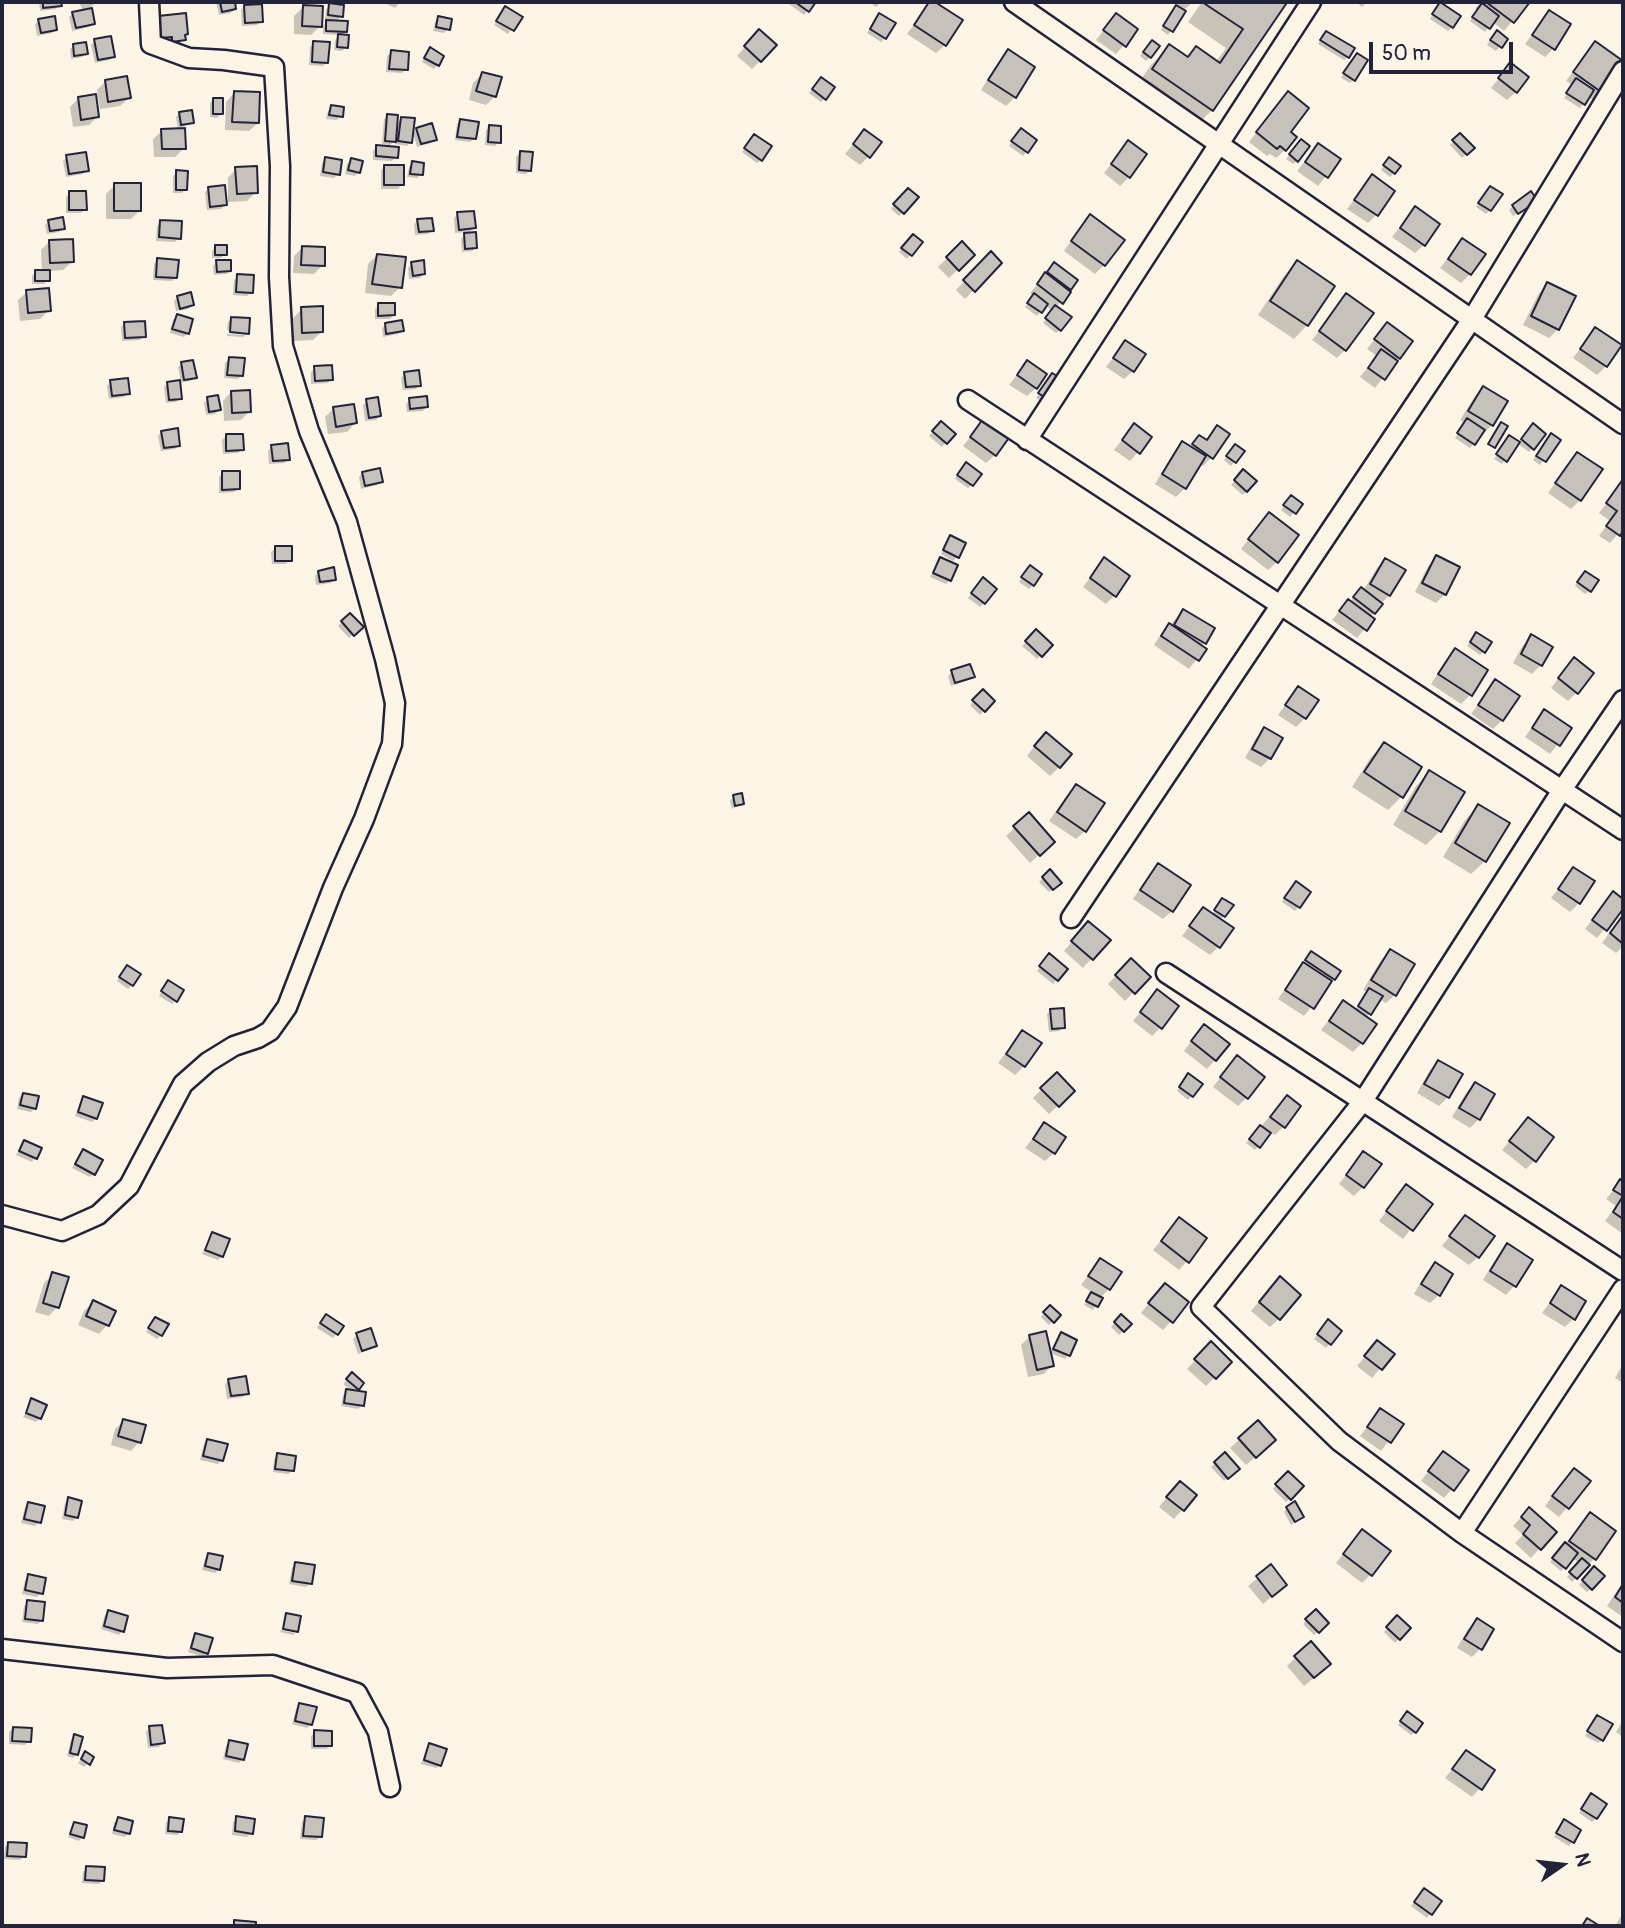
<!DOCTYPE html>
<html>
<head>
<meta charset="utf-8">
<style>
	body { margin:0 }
	#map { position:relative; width:1625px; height:1928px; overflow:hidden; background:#fcf5e5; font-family:Pangolin,sans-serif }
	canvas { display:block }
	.frame { position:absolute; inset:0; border:4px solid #22223b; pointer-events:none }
	.north { position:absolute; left:1527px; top:1830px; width:70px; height:70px; -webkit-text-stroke:5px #fcf5e5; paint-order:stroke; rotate:76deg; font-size:19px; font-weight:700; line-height:28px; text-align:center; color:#22223b }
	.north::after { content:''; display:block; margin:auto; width:24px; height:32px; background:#22223b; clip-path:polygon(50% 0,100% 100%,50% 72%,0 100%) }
	.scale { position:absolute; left:1369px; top:42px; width:144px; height:32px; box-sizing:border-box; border:4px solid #22223b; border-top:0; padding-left:9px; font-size:21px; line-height:24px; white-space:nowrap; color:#22223b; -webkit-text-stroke:5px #fcf5e5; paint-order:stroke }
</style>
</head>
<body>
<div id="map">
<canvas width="1625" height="1928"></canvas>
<div class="frame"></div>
<div class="north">N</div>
<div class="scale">50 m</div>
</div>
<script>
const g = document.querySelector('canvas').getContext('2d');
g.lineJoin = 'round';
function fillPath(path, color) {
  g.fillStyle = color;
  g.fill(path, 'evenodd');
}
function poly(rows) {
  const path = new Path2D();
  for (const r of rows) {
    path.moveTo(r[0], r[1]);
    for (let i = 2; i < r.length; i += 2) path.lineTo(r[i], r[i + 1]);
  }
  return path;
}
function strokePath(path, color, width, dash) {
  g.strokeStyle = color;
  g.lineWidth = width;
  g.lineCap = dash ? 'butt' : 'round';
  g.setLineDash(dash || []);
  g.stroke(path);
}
fillPath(poly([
	[39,2,60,2,60,5,56,9,40,11],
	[79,2,98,2,90,7,93,23,89,27,72,31,69,17,73,13,83,11],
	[216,2,233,2,235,9,231,13,219,15],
	[382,2,400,2,395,8],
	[790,2,814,2,804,15,789,4],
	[869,2,881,2,876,7],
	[931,2,960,20,945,45,936,53,907,34],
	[1179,2,1193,2,1184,10,1168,35,1161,30],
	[1202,2,1280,2,1283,4,1212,110,1194,128,1135,88,1151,65,1169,46,1186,58,1196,48,1216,62,1226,48,1188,22],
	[1356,2,1367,2,1362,7],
	[1480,2,1528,2,1504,31,1493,22,1485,32,1470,21,1477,10,1475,9],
	[330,5,341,16,335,22,346,31,341,36,346,47,342,51,334,50,335,40,340,35,323,34,323,26,330,19,325,19,326,9],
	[245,6,261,21,257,25,242,26,241,10],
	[303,7,320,26,311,35,294,34,294,16],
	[1437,8,1452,27,1448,31,1430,19],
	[502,12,520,17,508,34,494,25],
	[1550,12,1553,49,1545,57,1525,44],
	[1116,15,1124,45,1116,54,1096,40],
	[159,18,186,34,175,48,153,46],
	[439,18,448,29,444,33,433,31,435,22],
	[876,19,885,38,881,42,867,33],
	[39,21,56,29,52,33,37,36,35,24],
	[1493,36,1506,39,1496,51,1487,45],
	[1322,37,1348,57,1344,60,1318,44],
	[751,40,760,61,752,69,737,56],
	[95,41,113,56,109,60,95,63,91,45],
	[314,43,327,62,323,66,309,65,310,47],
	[1595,43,1623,63,1594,101,1588,97,1580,108,1564,98,1572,85,1566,81],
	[74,46,86,53,82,57,71,59,70,49],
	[1148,46,1150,57,1146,61,1140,56],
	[391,52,406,69,402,73,386,72,387,56],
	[1008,52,1015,97,1006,106,981,90,1000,60],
	[427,53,437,65,434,69,422,62],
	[1353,59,1353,80,1350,83,1341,78],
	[1510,65,1516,92,1507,100,1491,88],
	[482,74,495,96,486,105,469,100,473,83],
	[106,81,129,98,120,106,100,109,97,90],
	[817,83,824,99,821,102,809,93],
	[234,93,258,123,249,131,225,130,226,102],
	[78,99,98,116,89,125,73,127,70,107],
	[214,99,221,114,217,118,210,117,210,103],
	[1280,102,1288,132,1285,150,1276,158,1270,154,1267,156,1249,142],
	[332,107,341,116,337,120,326,119,328,111],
	[180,113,192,122,183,127,184,148,175,157,154,157,153,139,162,131,178,130,176,117],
	[388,115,395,125,402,119,411,142,407,146,395,144,396,139,390,145,382,144,384,119],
	[461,120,474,139,470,142,455,140,457,124],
	[490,127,499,142,495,146,485,145,486,130],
	[417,129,435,139,431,143,417,147,413,133],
	[865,131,869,156,860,165,845,154],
	[1017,134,1035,141,1023,156,1009,146],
	[1460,135,1472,148,1462,158,1450,145],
	[751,140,761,160,757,163,742,152],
	[1128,143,1129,177,1120,186,1104,173],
	[1297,145,1297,161,1293,164,1286,159],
	[1318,145,1339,160,1318,186,1297,171],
	[377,147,396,157,392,161,373,160,373,151],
	[520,153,530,170,526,174,516,173,516,157],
	[67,157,87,170,83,174,66,177,63,161],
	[326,159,338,174,334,178,320,176,322,163],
	[351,160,359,172,355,176,345,174,347,164],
	[413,163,421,174,417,178,407,177,409,167],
	[1386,163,1394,173,1390,177,1381,170],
	[385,166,402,185,398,189,381,189,381,170],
	[236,169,256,192,247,201,228,202,228,178],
	[177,172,186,189,182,193,173,193,173,176],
	[1372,177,1376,215,1368,223,1347,209],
	[115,185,140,210,131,219,106,219,106,194],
	[209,189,225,205,221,209,207,210,205,192],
	[908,190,916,198,899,216,891,209],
	[1486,192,1490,210,1486,214,1476,207],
	[70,193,85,209,81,213,66,213,66,197],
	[1532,204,1513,216,1509,210,1513,206],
	[1415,208,1424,245,1415,253,1392,237],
	[458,214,474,227,467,235,476,248,472,251,462,252,461,239,468,232,455,233,454,218],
	[49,221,63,228,59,232,47,234,45,225],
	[418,221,432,230,428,234,415,235,414,224],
	[161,222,179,238,175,242,156,241,157,226],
	[1082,225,1104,265,1095,274,1064,251],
	[913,236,921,243,907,259,899,252],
	[1462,240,1470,274,1461,283,1440,268],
	[50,241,72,262,63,270,48,271,48,280,44,284,32,284,32,276,36,272,42,272,41,250],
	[962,244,973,255,949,278,938,267],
	[215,247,225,254,221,258,212,258,212,251],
	[303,247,323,265,314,274,293,273,294,256],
	[991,254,1000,263,965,299,956,290],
	[377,255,400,287,391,296,365,293,368,264],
	[158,260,176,277,172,281,153,280,154,264],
	[217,262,230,271,226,274,214,275,213,266],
	[1298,262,1333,286,1307,325,1294,339,1258,315,1284,276],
	[412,264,423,274,420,278,409,279,408,268],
	[1051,268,1076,280,1056,308,1060,330,1056,333,1043,323,1052,311,1045,305,1037,316,1025,307,1034,296,1030,293],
	[238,276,251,292,247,296,233,295,234,280],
	[1547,284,1558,329,1549,338,1523,325,1539,293],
	[27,292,49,310,40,319,20,321,18,300],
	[1347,295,1345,350,1337,358,1312,340],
	[178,297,192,305,188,309,176,311,174,301],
	[379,305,394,315,390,319,375,319,375,309],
	[302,309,322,331,313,340,294,341,293,318],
	[177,316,188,333,184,337,170,333,173,320],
	[232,318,248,320,248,333,227,330,228,322],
	[125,323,144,336,140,340,122,341,121,327],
	[1387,324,1399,357,1375,388,1360,377,1377,356,1367,349],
	[386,325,402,331,398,334,383,337,382,328],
	[1595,329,1606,366,1597,375,1573,358],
	[227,334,245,335,244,337,227,336],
	[1125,342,1133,371,1124,379,1106,367],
	[229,359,242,375,238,379,224,378,225,363],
	[1027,362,1036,388,1027,396,1009,385],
	[182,364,195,377,191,381,178,383,180,398,176,402,166,403,164,387,168,383,181,382,178,367],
	[315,368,331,380,327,383,311,384,311,372],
	[405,374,419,385,416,389,403,390,401,378],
	[1052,375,1044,403,1036,398],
	[111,382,128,393,124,397,109,399,107,386],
	[1483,388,1492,425,1483,434,1481,433,1470,448,1455,438,1465,423,1460,420,1475,396],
	[231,392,249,412,241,420,224,421,223,401],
	[208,399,219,410,215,414,206,415,204,403],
	[410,400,426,407,423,411,407,412,406,404],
	[367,401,380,416,376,420,365,421,363,405],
	[334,408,355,423,347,432,328,434,325,417],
	[986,418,995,455,986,463,963,446],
	[1134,425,1138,452,1130,461,1114,450],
	[1533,426,1544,434,1529,452,1517,443,1502,464,1494,459,1509,437,1518,443],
	[937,427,953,434,942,447,929,436],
	[1217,428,1212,457,1203,466,1200,464,1185,488,1176,497,1155,484,1174,452,1182,443,1189,448,1199,437,1205,441],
	[162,432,179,445,175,449,161,451,158,436],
	[226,436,242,449,238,453,223,454,222,440],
	[1548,439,1558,440,1540,465,1533,460],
	[272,447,288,459,284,463,269,464,268,451],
	[1232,450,1242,452,1231,466,1224,460],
	[1577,454,1580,500,1571,509,1548,493],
	[962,468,972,485,968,488,955,479],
	[223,473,238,488,234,492,219,493,219,477],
	[362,473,381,481,377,485,361,489,359,477],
	[1240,475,1255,481,1243,495,1231,485],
	[1623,482,1623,528,1610,543,1599,536,1610,521,1599,513],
	[1287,501,1301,504,1290,517,1281,510],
	[1261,523,1277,562,1268,570,1241,549],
	[951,538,957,557,953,561,941,554],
	[275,548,290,560,286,564,272,564,271,552],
	[1437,557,1445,594,1436,603,1415,592,1428,566],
	[940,559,950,580,946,584,930,577],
	[1104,560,1115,595,1106,604,1083,587],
	[1385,560,1389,595,1370,617,1373,619,1357,638,1332,620,1348,601,1350,602,1357,593,1363,591,1377,568],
	[1026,571,1033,585,1029,589,1019,582],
	[319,572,334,579,331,583,316,585,315,576],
	[1581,577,1589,591,1585,594,1575,586],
	[979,583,984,603,980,607,968,598],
	[1183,611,1205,642,1201,646,1205,649,1189,669,1154,645,1161,634],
	[350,615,361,627,349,638,338,626],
	[1036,631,1050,645,1037,659,1022,646],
	[1532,637,1541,665,1532,674,1513,663,1523,645],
	[1473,638,1484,651,1480,655,1467,646],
	[1455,650,1486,671,1470,695,1461,704,1431,684,1447,659],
	[1566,668,1576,693,1568,701,1551,688],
	[952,672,973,677,969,680,951,686,948,676],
	[1495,681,1502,720,1493,729,1471,714],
	[1298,688,1305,718,1296,727,1278,715],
	[983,692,993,701,980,715,970,705],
	[1544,711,1570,728,1550,754,1525,737],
	[1264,729,1270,758,1261,767,1245,758,1256,738],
	[1037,743,1059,767,1050,776,1027,756],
	[1384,744,1401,797,1388,810,1352,787,1371,757],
	[1430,772,1463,792,1440,831,1426,845,1393,825,1416,786],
	[1076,786,1085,831,1076,839,1049,821,1067,795],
	[734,797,742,804,732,809,730,801],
	[1479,806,1485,861,1471,874,1443,857,1465,820],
	[1029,815,1053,842,1030,863,1006,836],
	[1158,865,1172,911,1163,919,1133,899,1150,874],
	[1574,869,1579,903,1570,912,1551,898],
	[1050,872,1060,883,1049,892,1039,882],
	[1292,887,1309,892,1295,911,1282,902],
	[1613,894,1623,901,1623,906,1597,938,1585,929],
	[1219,904,1224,916,1220,920,1219,946,1210,955,1182,936,1203,909,1212,915],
	[1623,914,1623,946,1616,953,1602,943],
	[1080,932,1108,940,1083,968,1064,951],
	[1390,951,1395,995,1386,1003,1379,999,1366,1018,1362,1043,1353,1052,1321,1030,1343,1002,1355,1010,1367,992,1363,990,1381,960],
	[1307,957,1333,979,1304,1016,1278,999],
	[1046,959,1066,969,1053,984,1037,971],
	[1131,960,1148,977,1125,1001,1108,984],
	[123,971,132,985,128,989,117,981],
	[165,986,176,1000,172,1004,159,996],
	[1157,992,1161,1027,1152,1036,1133,1021],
	[1051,1010,1063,1027,1059,1031,1049,1032,1047,1014],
	[1022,1032,1024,1066,1015,1075,998,1063],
	[1196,1035,1215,1060,1207,1069,1184,1051],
	[1438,1062,1461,1075,1448,1097,1439,1106,1417,1093,1430,1070],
	[1229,1066,1247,1097,1238,1106,1213,1087],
	[1057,1074,1073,1091,1049,1114,1033,1098],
	[1185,1080,1192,1096,1188,1100,1177,1091],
	[1475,1084,1479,1119,1470,1128,1452,1117,1466,1093],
	[23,1094,35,1108,31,1112,17,1109,19,1098],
	[1287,1097,1283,1127,1275,1135,1270,1132,1255,1150,1246,1143],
	[84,1098,96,1118,92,1122,75,1116,80,1102],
	[1528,1119,1535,1160,1526,1169,1502,1150],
	[1044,1124,1054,1153,1045,1161,1025,1148],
	[24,1142,40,1149,32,1162,16,1155],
	[83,1151,93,1174,90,1177,72,1168],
	[1363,1153,1363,1187,1354,1196,1339,1184],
	[1620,1182,1623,1184,1623,1234,1605,1221,1616,1206,1606,1199],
	[1406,1186,1430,1204,1403,1239,1379,1221],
	[1465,1217,1478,1257,1469,1265,1442,1246],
	[1179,1219,1187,1261,1179,1270,1153,1250],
	[212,1234,222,1256,218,1260,202,1254],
	[1508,1246,1514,1286,1506,1295,1483,1280,1499,1254],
	[1100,1260,1109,1289,1100,1298,1093,1310,1084,1305,1093,1293,1081,1285],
	[1435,1264,1439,1295,1430,1303,1414,1294,1426,1273],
	[53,1274,57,1307,49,1316,35,1312,44,1283],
	[1271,1287,1279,1319,1270,1327,1251,1311],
	[1561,1288,1573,1319,1565,1327,1542,1313],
	[1156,1294,1187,1303,1163,1330,1141,1313],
	[93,1302,113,1312,107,1325,99,1334,78,1325,84,1311],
	[1050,1307,1059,1315,1049,1325,1041,1317],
	[1121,1316,1129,1324,1119,1335,1111,1327],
	[155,1319,161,1335,157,1339,146,1332],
	[322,1320,342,1327,333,1338,317,1328],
	[1324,1326,1340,1331,1326,1348,1314,1339],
	[1061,1334,1068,1355,1065,1359,1050,1353],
	[357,1335,375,1345,371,1349,358,1354,353,1339],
	[1030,1336,1052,1365,1044,1374,1028,1377,1021,1345],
	[1377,1342,1392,1354,1372,1378,1357,1366],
	[1211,1344,1230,1362,1206,1386,1187,1369],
	[1623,1364,1623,1383,1615,1378],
	[352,1375,362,1384,354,1392,362,1405,358,1409,341,1406,343,1395,347,1391,353,1392,343,1384],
	[229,1380,247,1393,243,1397,227,1399,225,1384],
	[32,1401,40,1418,36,1422,23,1417],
	[1381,1410,1401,1425,1381,1451,1360,1436],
	[124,1421,139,1442,131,1451,111,1445,115,1429],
	[1258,1423,1265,1449,1246,1465,1230,1448],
	[208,1440,222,1460,218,1464,200,1460,204,1444],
	[278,1455,292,1471,288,1474,273,1472,274,1459],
	[1225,1455,1237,1469,1224,1481,1211,1467],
	[1435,1462,1452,1489,1444,1498,1421,1481],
	[1288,1473,1302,1486,1286,1502,1273,1489],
	[1565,1479,1589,1482,1559,1517,1545,1506],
	[1171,1492,1195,1495,1174,1519,1159,1507],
	[69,1499,77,1517,73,1521,62,1519,65,1503],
	[29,1504,39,1522,35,1526,21,1523,25,1507],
	[1287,1508,1302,1517,1291,1525,1284,1512],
	[1529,1509,1554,1532,1531,1558,1515,1543,1523,1535,1513,1526],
	[1590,1514,1614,1531,1594,1559,1572,1582,1567,1577,1579,1563,1572,1558,1561,1571,1550,1562],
	[1362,1531,1371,1574,1362,1583,1336,1563],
	[209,1555,219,1569,215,1573,202,1570,205,1559],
	[295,1564,310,1583,306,1587,289,1584,292,1568],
	[1271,1567,1276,1593,1263,1604,1248,1586],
	[1594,1569,1602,1576,1587,1592,1579,1585],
	[29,1576,41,1593,37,1597,22,1594,25,1580],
	[1623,1582,1623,1617,1607,1606],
	[28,1602,42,1620,38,1624,22,1622,24,1606],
	[1316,1611,1327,1623,1314,1635,1303,1624],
	[109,1612,122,1631,119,1635,101,1629,105,1615],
	[1397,1617,1409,1628,1395,1643,1384,1632],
	[1477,1620,1481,1648,1472,1657,1457,1648,1468,1629],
	[281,1630,295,1633,293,1635,280,1632],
	[196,1635,206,1653,203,1657,188,1652,192,1639],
	[1296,1657,1320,1673,1304,1686,1287,1666],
	[299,1705,311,1724,307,1728,292,1724,296,1709],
	[1404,1717,1415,1732,1411,1735,1398,1725],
	[1597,1717,1602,1740,1598,1743,1585,1736],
	[1623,1720,1623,1737,1616,1732],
	[13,1728,29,1741,25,1745,9,1744,9,1732],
	[150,1728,163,1743,159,1747,148,1748,146,1732],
	[315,1732,330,1746,326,1749,311,1749,311,1736],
	[75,1736,77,1754,73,1758,67,1756,71,1740],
	[230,1742,243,1759,239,1763,223,1759,226,1746],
	[430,1745,440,1765,436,1768,421,1764,426,1749],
	[1466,1752,1480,1788,1472,1797,1445,1778],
	[86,1753,88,1763,84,1767,78,1763],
	[1591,1796,1596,1818,1592,1822,1579,1813],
	[237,1818,251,1833,247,1837,232,1835,233,1822],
	[305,1818,320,1837,316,1840,300,1839,302,1822],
	[118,1819,129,1833,125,1837,112,1834,114,1823],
	[170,1819,181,1832,177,1835,165,1834,166,1823],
	[1564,1822,1572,1842,1569,1846,1554,1837],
	[75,1824,82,1837,79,1841,68,1837],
	[9,1843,24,1856,20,1860,4,1859,5,1847],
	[87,1868,103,1880,99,1884,82,1883,83,1872],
	[1421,1894,1440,1901,1427,1918,1411,1906],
	[1623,1913,1623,1926,1615,1926]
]), '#0003');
const building = poly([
	[43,2,61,2,62,6,43,8,43,2],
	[220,2,235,2,236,9,222,12,220,2],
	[795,2,816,2,809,12,795,2],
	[929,2,935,2,963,20,946,46,914,25,929,2],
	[1206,2,1283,2,1286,4,1213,111,1152,69,1169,44,1188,57,1196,46,1220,63,1243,29,1205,4,1206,2],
	[1440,2,1461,16,1453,28,1432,14,1440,2],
	[1486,2,1530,2,1514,23,1486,2],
	[329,3,344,5,343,17,328,15,329,3],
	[1482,3,1499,16,1490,29,1472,17,1482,3],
	[262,4,263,22,245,23,244,5,262,4],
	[303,5,323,6,322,27,302,26,303,5],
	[1176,5,1186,11,1173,32,1163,26,1176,5],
	[505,6,523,17,514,31,496,21,505,6],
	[92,8,95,24,76,28,72,12,92,8],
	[1549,10,1571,24,1555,50,1532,35,1549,10],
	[186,13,188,34,185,35,186,40,172,42,172,37,161,38,158,16,186,13],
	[879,13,896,23,886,39,870,29,879,13],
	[1116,13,1138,29,1126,47,1103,30,1116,13],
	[55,16,57,30,41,33,38,19,55,16],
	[438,16,452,19,450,30,436,27,438,16],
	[326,20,348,21,347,32,326,31,326,20],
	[759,29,777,45,761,62,744,46,759,29],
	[1497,30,1508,39,1502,48,1490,40,1497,30],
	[1326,31,1355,48,1349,58,1320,40,1326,31],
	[338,34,349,35,348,48,337,47,338,34],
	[111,36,115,57,98,60,94,39,111,36],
	[1152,40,1160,46,1151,58,1143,52,1152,40],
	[313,41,330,42,328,63,312,62,313,41],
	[1595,41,1623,61,1623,67,1604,94,1573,72,1595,41],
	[86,42,88,54,74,56,73,44,86,42],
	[430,47,444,56,439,66,424,58,430,47],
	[1008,49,1035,67,1016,98,988,80,1008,49],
	[391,50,409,52,408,70,389,69,391,50],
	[1357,53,1368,60,1355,81,1343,73,1357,53],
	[1510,62,1529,77,1517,93,1498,78,1510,62],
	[482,72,502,77,496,97,476,91,482,72],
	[127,76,131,98,108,102,105,80,127,76],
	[821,77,835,87,826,100,812,89,821,77],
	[1576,78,1594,90,1585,105,1566,93,1576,78],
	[234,91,260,92,259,123,232,122,234,91],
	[1288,91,1309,108,1291,132,1297,137,1286,151,1280,146,1277,149,1256,132,1288,91],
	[96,94,99,117,81,120,78,97,96,94],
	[213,98,223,98,223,114,213,114,213,98],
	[331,105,344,107,343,117,329,115,331,105],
	[192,110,194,123,181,125,179,112,192,110],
	[387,114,398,115,396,142,385,141,387,114],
	[401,117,415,118,412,143,398,141,401,117],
	[460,119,479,122,476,139,457,137,460,119],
	[432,123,437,140,421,144,416,128,432,123],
	[489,125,501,126,501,143,488,142,489,125],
	[185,128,186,149,162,149,161,129,185,128],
	[1021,128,1037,140,1028,153,1011,141,1021,128],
	[864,129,882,142,870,158,853,144,864,129],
	[1460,133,1475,148,1467,155,1452,140,1460,133],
	[754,134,772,146,762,161,744,148,754,134],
	[1301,139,1310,146,1298,162,1289,154,1301,139],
	[1128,140,1147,154,1130,178,1111,164,1128,140],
	[1318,143,1341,159,1328,178,1305,162,1318,143],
	[376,145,399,147,398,158,376,156,376,145],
	[520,151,533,152,531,171,519,170,520,151],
	[86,152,89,171,69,174,66,155,86,152],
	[325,157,342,160,340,175,323,172,325,157],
	[1389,157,1401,166,1395,174,1383,165,1389,157],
	[351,158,363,161,360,173,348,170,351,158],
	[412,161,424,163,423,175,410,174,412,161],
	[384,165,404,165,404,185,384,185,384,165],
	[257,166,258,193,237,194,235,167,257,166],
	[176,170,188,171,187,190,176,190,176,170],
	[1372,174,1395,191,1378,216,1354,200,1372,174],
	[114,183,141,183,141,211,114,211,114,183],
	[225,185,227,205,210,207,208,187,225,185],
	[1490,186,1503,194,1491,211,1478,203,1490,186],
	[908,188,919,197,904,214,893,204,908,188],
	[69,191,86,191,87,210,69,210,69,191],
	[1531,191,1538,201,1518,214,1512,205,1531,191],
	[1415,206,1440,224,1425,246,1400,228,1415,206],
	[474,211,476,228,459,230,457,212,474,211],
	[1090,214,1125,240,1105,266,1071,241,1090,214],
	[63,217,65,229,50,231,48,220,63,217],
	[432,218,434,231,419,232,417,219,432,218],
	[160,220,182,221,181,239,159,237,160,220],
	[476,232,477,248,465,249,464,233,476,232],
	[913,234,923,242,912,256,901,248,913,234],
	[1462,238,1486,254,1471,275,1448,259,1462,238],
	[73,239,74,262,50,263,49,240,73,239],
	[962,241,975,255,959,271,946,257,962,241],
	[215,245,227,245,227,255,215,255,215,245],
	[302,246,325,247,325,266,301,265,302,246],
	[991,251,1002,263,975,292,963,280,991,251],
	[377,254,406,257,402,288,372,284,377,254],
	[157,258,179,260,177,278,156,277,157,258],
	[216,260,231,260,231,271,217,272,216,260],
	[424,260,425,274,413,276,411,262,424,260],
	[1297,260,1335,286,1308,326,1270,301,1297,260],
	[1054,262,1078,280,1071,290,1047,272,1054,262],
	[35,270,50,270,50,281,35,281,35,270],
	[1045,272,1071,292,1063,304,1037,284,1045,272],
	[237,274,254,275,253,293,236,292,237,274],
	[1547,282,1576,296,1559,330,1531,316,1547,282],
	[49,288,51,311,28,313,26,290,49,288],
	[191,292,194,305,180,309,177,296,191,292],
	[1034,293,1048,304,1042,313,1027,303,1034,293],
	[1346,293,1374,313,1346,351,1319,331,1346,293],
	[378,303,395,303,395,315,378,316,378,303],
	[1055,305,1072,317,1061,331,1045,318,1055,305],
	[323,306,323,332,302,333,301,307,323,306],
	[177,314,193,319,189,334,172,329,177,314],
	[231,317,250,318,249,334,230,332,231,317],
	[402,320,404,331,386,334,385,323,402,320],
	[145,321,146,337,125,338,124,322,145,321],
	[1387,322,1413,341,1400,359,1374,339,1387,322],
	[1595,327,1622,345,1607,367,1580,349,1595,327],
	[1125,340,1146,354,1134,372,1113,358,1125,340],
	[1381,349,1398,361,1385,380,1368,368,1381,349],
	[229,357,245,358,243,376,227,375,229,357],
	[193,360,197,378,184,380,181,362,193,360],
	[1027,360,1047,374,1037,389,1017,375,1027,360],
	[332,365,333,380,315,381,314,366,332,365],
	[419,370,421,386,406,387,404,372,419,370],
	[1052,373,1062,379,1049,400,1038,393,1052,373],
	[128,378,130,394,112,396,110,380,128,378],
	[180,380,182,399,169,400,167,382,180,380],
	[1483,386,1508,401,1493,426,1468,411,1483,386],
	[250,390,251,412,232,413,231,391,250,390],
	[218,395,221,410,209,412,207,397,218,395],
	[427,396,428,407,410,409,409,398,427,396],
	[378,397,381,416,369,418,366,399,378,397],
	[354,404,357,423,336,427,333,407,354,404],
	[985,416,1011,435,996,456,970,437,985,416],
	[1467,418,1485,430,1475,445,1457,433,1467,418],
	[941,421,956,434,947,444,932,431,941,421],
	[1501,422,1508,426,1495,448,1488,444,1501,422],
	[1134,423,1152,437,1140,454,1122,440,1134,423],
	[1533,423,1546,434,1534,450,1521,439,1533,423],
	[1217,425,1230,434,1213,459,1192,444,1199,435,1207,440,1217,425],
	[178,428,180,446,164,448,161,431,178,428],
	[1551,433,1561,440,1546,462,1536,456,1551,433],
	[226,434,243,434,244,450,226,451,226,434],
	[1509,435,1520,442,1507,462,1496,454,1509,435],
	[1182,441,1206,456,1186,489,1162,474,1182,441],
	[288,443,290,460,273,461,271,445,288,443],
	[1235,444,1245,451,1236,463,1226,456,1235,444],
	[1577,452,1603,469,1581,501,1555,483,1577,452],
	[966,462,982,474,973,486,957,475,966,462],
	[380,468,383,482,365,486,362,472,380,468],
	[1243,469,1257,481,1247,492,1234,480,1243,469],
	[222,471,240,471,240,489,222,490,222,471],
	[1623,479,1623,531,1620,536,1606,526,1617,511,1606,503,1623,479],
	[1291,495,1303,504,1296,514,1283,505,1291,495],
	[1269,512,1299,535,1278,563,1248,539,1269,512],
	[950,535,966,543,959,558,943,550,950,535],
	[275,546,292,546,292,561,275,561,275,546],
	[1436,555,1460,567,1446,595,1422,583,1436,555],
	[940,557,958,565,951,581,933,573,940,557],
	[1104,557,1130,576,1116,597,1090,578,1104,557],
	[1385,558,1406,570,1390,596,1370,584,1385,558],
	[1030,565,1042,574,1034,586,1021,577,1030,565],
	[334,567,336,580,320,582,318,571,334,567],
	[1585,571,1599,580,1591,592,1577,582,1585,571],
	[983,577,997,589,985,604,971,593,983,577],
	[1361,587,1383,604,1375,614,1353,597,1361,587],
	[1348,599,1375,619,1367,631,1339,611,1348,599],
	[1183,609,1215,628,1206,644,1174,625,1183,609],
	[350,613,364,627,354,636,341,621,350,613],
	[1169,623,1207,649,1199,661,1161,636,1169,623],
	[1036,629,1053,645,1042,657,1025,641,1036,629],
	[1476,632,1492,642,1485,653,1470,642,1476,632],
	[1531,634,1553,647,1542,666,1521,654,1531,634],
	[1455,648,1488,670,1472,696,1438,674,1455,648],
	[1574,657,1594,673,1578,694,1558,678,1574,657],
	[970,664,975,677,955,683,951,670,970,664],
	[1495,679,1520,696,1503,721,1478,705,1495,679],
	[1298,686,1319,700,1306,719,1285,705,1298,686],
	[983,689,995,701,985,712,972,700,983,689],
	[1544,709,1572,728,1560,746,1532,728,1544,709],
	[1264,727,1283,738,1271,759,1252,749,1264,727],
	[1046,732,1072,754,1060,768,1034,746,1046,732],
	[1384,742,1422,767,1403,798,1364,772,1384,742],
	[1429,770,1465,792,1441,832,1405,811,1429,770],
	[1076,784,1105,803,1086,832,1057,812,1076,784],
	[742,793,744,804,735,806,733,795,742,793],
	[1478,804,1510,823,1486,862,1455,843,1478,804],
	[1029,812,1055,842,1040,856,1013,826,1029,812],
	[1158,863,1191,885,1173,912,1140,890,1158,863],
	[1573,867,1595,881,1580,904,1558,889,1573,867],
	[1050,869,1062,883,1053,890,1042,877,1050,869],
	[1296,881,1311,892,1300,908,1284,898,1296,881],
	[1613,891,1623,899,1623,909,1607,931,1592,920,1613,891],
	[1222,898,1234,905,1225,917,1214,910,1222,898],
	[1203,907,1234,928,1220,948,1189,926,1203,907],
	[1623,915,1623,944,1610,933,1623,915],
	[1088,921,1111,940,1093,960,1071,941,1088,921],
	[1390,949,1415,964,1396,996,1371,980,1390,949],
	[1311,951,1341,971,1335,980,1305,960,1311,951],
	[1049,953,1068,969,1058,981,1039,966,1049,953],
	[1131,958,1151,977,1135,994,1115,975,1131,958],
	[1303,962,1332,981,1314,1009,1285,990,1303,962],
	[127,965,141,974,133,986,119,977,127,965],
	[168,980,184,990,177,1002,161,991,168,980],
	[1369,988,1383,996,1371,1015,1358,1006,1369,988],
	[1157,989,1179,1006,1162,1029,1140,1012,1157,989],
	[1343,1000,1377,1024,1363,1044,1329,1021,1343,1000],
	[1064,1008,1065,1028,1052,1029,1050,1009,1064,1008],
	[1204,1024,1230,1044,1216,1061,1191,1041,1204,1024],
	[1022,1030,1042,1043,1025,1067,1006,1054,1022,1030],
	[1237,1055,1265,1077,1248,1099,1220,1077,1237,1055],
	[1438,1060,1463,1074,1449,1098,1424,1084,1438,1060],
	[1057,1072,1075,1091,1059,1107,1040,1088,1057,1072],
	[1188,1073,1203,1084,1193,1097,1179,1087,1188,1073],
	[1475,1082,1495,1094,1480,1120,1459,1108,1475,1082],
	[23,1093,39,1096,36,1109,20,1105,23,1093],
	[1287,1095,1301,1106,1285,1128,1270,1117,1287,1095],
	[83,1096,103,1103,97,1119,78,1112,83,1096],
	[1528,1117,1554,1137,1536,1162,1509,1141,1528,1117],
	[1044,1122,1066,1137,1055,1154,1033,1139,1044,1122],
	[1260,1125,1271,1133,1260,1148,1249,1139,1260,1125],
	[24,1140,42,1148,37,1159,19,1151,24,1140],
	[83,1149,103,1160,95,1175,75,1164,83,1149],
	[1363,1151,1382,1164,1364,1188,1346,1175,1363,1151],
	[1620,1179,1623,1182,1623,1219,1613,1212,1623,1196,1613,1190,1620,1179],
	[1406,1184,1433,1204,1413,1231,1386,1211,1406,1184],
	[1465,1215,1495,1236,1479,1258,1449,1236,1465,1215],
	[1179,1217,1207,1238,1189,1263,1161,1241,1179,1217],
	[212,1232,230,1239,223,1257,205,1250,212,1232],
	[1507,1243,1533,1260,1516,1287,1490,1271,1507,1243],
	[1100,1258,1122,1272,1110,1290,1088,1276,1100,1258],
	[1435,1262,1453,1274,1440,1296,1421,1284,1435,1262],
	[52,1272,69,1277,59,1308,43,1303,52,1272],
	[1280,1276,1301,1295,1280,1320,1259,1302,1280,1276],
	[1165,1283,1189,1302,1173,1323,1148,1303,1165,1283],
	[1561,1285,1586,1301,1575,1320,1550,1303,1561,1285],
	[1091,1292,1103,1298,1098,1307,1086,1301,1091,1292],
	[93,1300,116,1311,109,1326,86,1316,93,1300],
	[1050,1305,1061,1315,1054,1323,1043,1312,1050,1305],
	[326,1314,344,1326,338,1335,320,1323,326,1314],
	[1121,1314,1132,1324,1124,1332,1114,1322,1121,1314],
	[155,1317,169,1324,162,1336,148,1328,155,1317],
	[1328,1319,1342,1331,1331,1345,1317,1334,1328,1319],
	[371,1328,377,1346,362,1351,356,1333,371,1328],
	[1046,1331,1054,1366,1037,1370,1029,1335,1046,1331],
	[1061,1332,1077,1340,1070,1356,1053,1349,1061,1332],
	[1377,1340,1395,1354,1382,1370,1364,1356,1377,1340],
	[1211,1341,1232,1362,1216,1379,1194,1359,1211,1341],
	[352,1372,364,1383,359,1390,346,1379,352,1372],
	[246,1376,249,1394,231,1396,228,1379,246,1376],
	[346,1389,366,1392,364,1406,344,1403,346,1389],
	[31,1398,47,1405,41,1419,26,1413,31,1398],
	[1380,1408,1404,1424,1391,1443,1367,1427,1380,1408],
	[123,1419,146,1425,141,1443,118,1436,123,1419],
	[1258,1420,1276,1440,1256,1458,1238,1438,1258,1420],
	[207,1439,228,1444,223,1461,203,1456,207,1439],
	[1443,1451,1469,1470,1454,1491,1428,1471,1443,1451],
	[1225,1452,1240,1469,1228,1479,1214,1462,1225,1452],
	[277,1453,296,1456,294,1471,275,1469,277,1453],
	[1574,1468,1591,1481,1569,1509,1552,1496,1574,1468],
	[1288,1471,1304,1486,1291,1500,1275,1484,1288,1471],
	[1180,1481,1197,1495,1184,1511,1166,1497,1180,1481],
	[68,1497,82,1501,78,1518,65,1515,68,1497],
	[1295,1501,1304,1517,1295,1522,1286,1507,1295,1501],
	[28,1502,45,1506,41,1523,24,1519,28,1502],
	[1529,1507,1557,1532,1541,1550,1523,1534,1530,1525,1521,1517,1529,1507],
	[1590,1512,1616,1531,1596,1560,1569,1541,1590,1512],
	[1362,1529,1391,1551,1372,1576,1343,1554,1362,1529],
	[1565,1542,1578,1553,1566,1569,1552,1558,1565,1542],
	[208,1553,223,1556,220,1570,205,1566,208,1553],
	[1582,1558,1590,1565,1577,1579,1569,1572,1582,1558],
	[295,1562,315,1565,312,1584,292,1581,295,1562],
	[1271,1564,1287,1585,1272,1597,1256,1576,1271,1564],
	[1594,1566,1605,1576,1592,1590,1582,1580,1594,1566],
	[28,1574,46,1578,43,1594,25,1590,28,1574],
	[1623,1584,1623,1603,1615,1597,1623,1584],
	[27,1600,45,1602,43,1621,25,1619,27,1600],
	[1316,1609,1329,1623,1319,1633,1305,1619,1316,1609],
	[108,1610,128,1616,124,1632,104,1626,108,1610],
	[286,1613,301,1616,298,1632,283,1629,286,1613],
	[1397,1615,1411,1628,1400,1640,1386,1627,1397,1615],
	[1477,1618,1494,1629,1482,1650,1464,1639,1477,1618],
	[195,1633,213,1638,208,1654,191,1648,195,1633],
	[1311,1641,1331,1664,1314,1678,1294,1656,1311,1641],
	[299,1703,317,1707,312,1725,295,1721,299,1703],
	[1407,1711,1423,1723,1416,1733,1400,1721,1407,1711],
	[1597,1715,1613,1724,1603,1741,1587,1731,1597,1715],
	[162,1725,165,1743,151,1745,149,1726,162,1725],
	[13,1727,32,1728,31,1742,12,1741,13,1727],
	[314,1730,332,1731,332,1746,314,1746,314,1730],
	[74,1734,83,1737,78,1755,70,1753,74,1734],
	[229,1740,248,1744,244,1760,226,1756,229,1740],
	[429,1743,447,1749,441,1766,424,1760,429,1743],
	[1466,1750,1495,1770,1482,1790,1452,1769,1466,1750],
	[85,1751,94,1757,90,1765,81,1759,85,1751],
	[1591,1793,1607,1804,1597,1819,1581,1809,1591,1793],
	[236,1816,255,1819,253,1834,235,1831,236,1816],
	[305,1816,324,1818,322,1837,303,1836,305,1816],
	[118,1817,133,1821,130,1834,114,1830,118,1817],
	[169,1817,184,1819,182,1832,168,1831,169,1817],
	[1564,1819,1581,1830,1574,1843,1556,1833,1564,1819],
	[74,1822,87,1825,84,1838,70,1834,74,1822],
	[8,1842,27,1843,26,1857,7,1856,8,1842],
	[86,1866,105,1867,104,1881,85,1880,86,1866],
	[1424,1888,1442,1901,1432,1915,1414,1902,1424,1888],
	[1587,1918,1600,1926,1582,1926,1587,1918],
	[234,1920,256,1922,256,1926,234,1926,234,1920]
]);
fillPath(building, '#c6c1bb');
strokePath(building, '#22223b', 2);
const street = poly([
	[1014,2,1623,424],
	[968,400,1623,830],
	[1027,440,1311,2],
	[1623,700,1562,790,1363,1101,1201,1307,1339,1441,1462,1533,1623,1642],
	[1071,918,1472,319,1623,71],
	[1166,973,1623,1271],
	[2,1215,62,1231,98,1215,129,1186,183,1084,208,1062,234,1046,258,1038,270,1031,287,1007,333,888,364,819,392,744,395,703,385,659,347,522,309,431,283,346,279,277,280,166,274,67,224,60,189,58,151,44,149,2],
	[1462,1533,1623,1289],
	[2,1649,167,1668,273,1665,357,1693,378,1732,390,1787]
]);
strokePath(street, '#22223b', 23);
strokePath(street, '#fcf5e5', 18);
</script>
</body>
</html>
